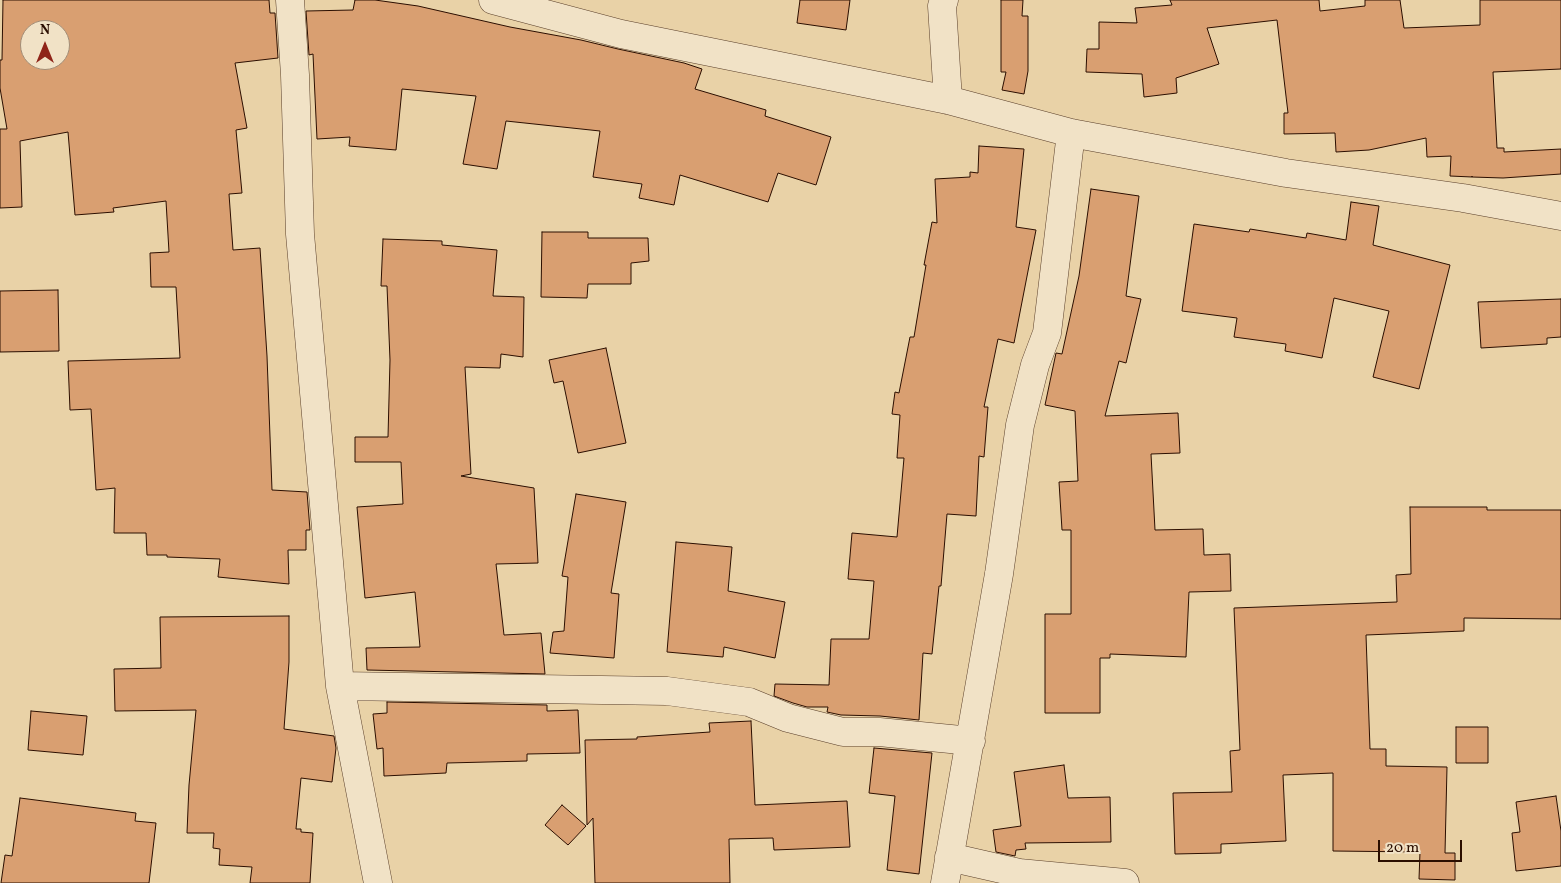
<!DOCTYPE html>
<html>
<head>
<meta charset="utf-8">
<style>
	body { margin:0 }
	#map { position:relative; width:1561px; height:883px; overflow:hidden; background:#e9d2a7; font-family:Vollkorn,serif }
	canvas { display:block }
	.north { position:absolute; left:20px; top:20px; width:50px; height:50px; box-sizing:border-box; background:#f1e2c6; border:1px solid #a28d77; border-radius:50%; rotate:0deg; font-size:14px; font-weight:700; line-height:20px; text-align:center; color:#2b0e00 }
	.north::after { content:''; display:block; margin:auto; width:18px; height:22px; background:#8f2418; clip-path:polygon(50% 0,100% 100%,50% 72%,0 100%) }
	.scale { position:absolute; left:1378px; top:840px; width:84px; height:22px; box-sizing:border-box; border:2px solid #2b0e00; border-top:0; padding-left:6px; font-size:15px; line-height:18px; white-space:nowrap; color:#2b0e00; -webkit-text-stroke:4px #f1e2c6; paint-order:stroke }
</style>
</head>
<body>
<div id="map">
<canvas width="1561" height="883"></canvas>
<div class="north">N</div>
<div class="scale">20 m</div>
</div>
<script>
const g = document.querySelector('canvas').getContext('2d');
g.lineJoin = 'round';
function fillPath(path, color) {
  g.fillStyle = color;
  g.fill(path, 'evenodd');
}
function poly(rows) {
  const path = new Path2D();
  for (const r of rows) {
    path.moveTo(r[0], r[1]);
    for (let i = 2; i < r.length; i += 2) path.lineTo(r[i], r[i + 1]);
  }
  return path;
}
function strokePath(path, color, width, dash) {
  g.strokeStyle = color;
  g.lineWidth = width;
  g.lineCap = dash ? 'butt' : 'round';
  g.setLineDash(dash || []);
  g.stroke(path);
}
const building = poly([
	[3,0,269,0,270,13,275,13,278,58,235,63,247,128,236,130,242,193,229,194,233,250,260,248,267,356,272,490,307,492,310,530,306,530,306,550,288,550,289,584,218,577,220,559,167,557,167,555,147,555,146,533,114,533,115,488,96,490,91,409,70,410,68,361,180,358,176,287,151,287,150,253,169,252,166,201,113,208,114,212,75,215,68,132,20,141,22,207,0,208,0,129,7,129,0,88,0,60,2,60,3,0],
	[30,30,60,30,60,60,30,60,30,30],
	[355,0,375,0,418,6,510,27,581,40,618,49,684,63,702,69,695,89,766,110,765,116,831,137,816,185,778,173,768,202,680,175,674,205,639,198,642,184,593,177,600,131,506,121,497,169,463,164,476,96,402,89,396,150,349,146,350,137,317,139,313,54,309,55,306,11,353,10,355,0],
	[800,0,850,0,846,30,797,23,800,0],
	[1001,0,1023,0,1022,16,1028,16,1028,71,1024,94,1002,90,1006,72,1001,72,1001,0],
	[1170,0,1319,0,1320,11,1365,6,1365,0,1400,0,1404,28,1480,25,1480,0,1561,0,1561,69,1493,72,1497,148,1504,148,1504,152,1561,149,1561,174,1503,178,1472,177,1472,176,1472,177,1450,176,1451,156,1427,157,1426,138,1369,150,1336,152,1335,133,1284,134,1284,113,1288,113,1277,20,1207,28,1219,64,1176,78,1177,93,1144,97,1142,74,1086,72,1087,49,1099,49,1099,22,1137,23,1135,8,1172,5,1170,0],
	[979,146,1024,149,1016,227,1036,230,1014,343,998,339,984,407,988,407,984,457,979,456,976,516,947,514,941,586,939,586,932,654,923,653,919,720,880,716,841,715,827,712,828,707,807,707,793,703,774,696,775,684,829,685,831,639,869,639,874,581,848,579,852,533,897,537,904,458,897,458,900,415,892,414,895,392,899,393,910,337,914,337,926,265,924,265,932,222,937,223,935,179,970,177,970,172,978,173,979,146],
	[1091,189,1139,196,1126,296,1141,299,1126,363,1119,361,1105,416,1178,413,1180,453,1151,454,1155,530,1203,529,1204,555,1230,554,1231,591,1189,592,1186,657,1110,654,1110,658,1100,658,1100,713,1045,713,1045,614,1071,614,1071,530,1062,530,1059,482,1078,481,1075,411,1045,405,1056,353,1062,354,1079,276,1091,189],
	[1351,202,1379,206,1373,245,1450,265,1419,389,1373,377,1389,311,1334,298,1322,358,1285,351,1286,344,1234,337,1237,318,1182,311,1194,224,1249,232,1250,229,1306,238,1307,233,1346,240,1351,202],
	[542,232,588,232,588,238,648,238,649,261,631,263,631,284,588,284,587,298,541,297,542,232],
	[383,239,442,241,442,245,497,250,493,296,524,297,523,357,501,354,500,368,465,367,471,474,461,476,534,488,538,563,496,564,504,635,541,633,545,674,367,670,366,648,420,647,415,592,365,598,357,507,403,504,401,462,355,462,355,437,388,437,390,360,387,286,381,286,383,239],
	[58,290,59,351,0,352,0,291,58,290],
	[1561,299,1561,337,1547,338,1547,344,1481,348,1478,302,1561,299],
	[606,348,626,443,578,453,563,381,554,383,549,360,606,348],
	[576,494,626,502,611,593,619,594,614,658,550,653,553,632,564,631,568,577,562,576,576,494],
	[1410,507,1487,507,1487,510,1561,510,1561,619,1464,618,1464,631,1366,635,1370,749,1386,749,1386,766,1447,767,1445,853,1455,853,1455,880,1419,879,1420,852,1333,851,1333,773,1283,775,1286,841,1221,844,1221,853,1175,854,1173,793,1232,792,1230,751,1240,750,1234,608,1397,602,1396,575,1411,574,1410,507],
	[676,542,732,547,728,591,785,602,775,658,724,647,723,657,667,652,676,542],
	[289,616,289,662,284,729,334,736,336,748,332,782,301,778,296,829,301,829,301,832,313,833,310,883,250,883,252,867,219,865,220,849,213,848,214,833,187,833,189,785,196,710,115,711,114,669,161,668,160,617,289,616],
	[387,702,547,705,547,711,578,710,580,753,527,754,527,761,447,763,446,773,384,776,383,748,377,749,373,714,387,713,387,702],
	[31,711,87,716,83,755,28,750,31,711],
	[751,721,755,805,847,801,850,847,774,850,773,838,729,839,730,883,595,883,593,818,587,825,585,740,637,739,637,737,710,732,709,723,751,721],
	[1456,727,1488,727,1488,763,1456,763,1456,727],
	[874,748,932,753,919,874,887,870,895,796,869,793,874,748],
	[1064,765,1068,798,1110,797,1111,842,1025,843,1026,849,1016,850,1015,856,996,852,993,830,1021,826,1014,772,1064,765],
	[1556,796,1561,831,1561,866,1516,871,1512,833,1520,832,1516,802,1556,796],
	[20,798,136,813,135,821,156,823,149,883,1,883,5,855,12,856,20,798],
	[562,805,586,826,568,845,545,825,562,805]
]);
fillPath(building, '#d99f71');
strokePath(building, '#2b0e00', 1);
const minor = poly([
	[290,0,295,75,300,234,340,686,378,883],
	[493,0,621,34,948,100,1071,133,1286,173,1463,198,1561,216],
	[944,0,942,6,948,100],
	[340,686,667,691,749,702,788,718,843,732,879,732,971,741],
	[949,857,1019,873,1125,883],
	[945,883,999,574,1020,425,1035,365,1047,333,1071,133]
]);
strokePath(minor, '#5a3f2a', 29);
strokePath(minor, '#f1e2c6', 28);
</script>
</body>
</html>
